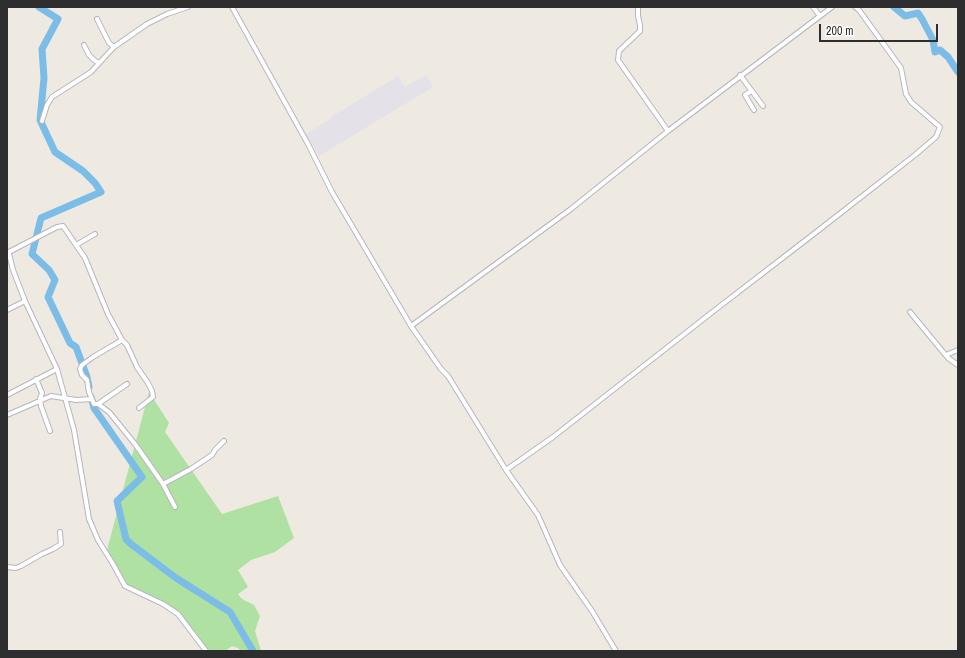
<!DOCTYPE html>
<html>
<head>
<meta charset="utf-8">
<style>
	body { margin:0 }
	#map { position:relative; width:965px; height:658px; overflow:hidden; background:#eeeae2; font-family:"Archivo Narrow",sans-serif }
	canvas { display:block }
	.frame { position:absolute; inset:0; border:8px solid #2e2e2e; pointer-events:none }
	.scale { position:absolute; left:819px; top:24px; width:119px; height:18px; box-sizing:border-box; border:2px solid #2e2e2e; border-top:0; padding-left:5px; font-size:12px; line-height:14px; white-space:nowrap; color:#2e2e2e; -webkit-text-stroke:3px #fff; paint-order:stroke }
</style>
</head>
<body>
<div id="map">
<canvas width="965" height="658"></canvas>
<div class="frame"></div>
<div class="scale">200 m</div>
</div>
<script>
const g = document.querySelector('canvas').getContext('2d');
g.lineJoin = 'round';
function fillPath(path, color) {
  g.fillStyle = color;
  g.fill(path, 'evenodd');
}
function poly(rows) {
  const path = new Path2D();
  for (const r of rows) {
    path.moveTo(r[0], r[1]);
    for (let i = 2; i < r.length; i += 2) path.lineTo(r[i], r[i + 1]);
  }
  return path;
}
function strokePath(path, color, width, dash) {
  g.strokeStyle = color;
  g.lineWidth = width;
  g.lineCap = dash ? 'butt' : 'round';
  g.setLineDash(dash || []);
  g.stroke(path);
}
fillPath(poly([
	[426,75,433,87,319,156,306,134,331,119,331,117,398,76,405,87]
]), '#e4e1e8');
fillPath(poly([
	[149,392,169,423,165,432,222,514,278,496,294,538,275,552,251,560,238,570,248,587,238,594,242,599,254,605,260,616,255,631,261,651,241,651,238,648,232,646,225,651,208,651,178,613,126,585,109,555,107,550]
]), '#afe1a2');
strokePath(poly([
	[39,7,58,19,42,49,44,78,40,120,55,152,83,171,95,183,101,192,41,218,32,254,49,270,55,280,48,297,70,343,76,347,87,377,89,387],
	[894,7,905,16,918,13,922,19,933,40,935,52,940,50,948,57,958,72],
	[91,397,94,408,142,477,117,501,126,539,131,544,176,578,230,612,253,651]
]), '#7cbde8', 7);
const minor = poly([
	[232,7,308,144,332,192,411,326,441,369,448,376,506,470,538,515,560,565,592,611,616,651],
	[638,7,638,16,640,25,640,31,619,51,618,60,668,131],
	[813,7,820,16],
	[97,19,109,43,114,47,147,24,167,14,188,7],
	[84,45,89,55,94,60,99,63],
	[740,75,763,106],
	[751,91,745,95,754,110],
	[42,121,47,105,52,97,91,72,114,47],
	[76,245,95,234],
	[7,253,9,254,13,270,25,301,57,369,74,430,89,519,98,540,113,564,125,586,163,604,178,614,206,651],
	[7,253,57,227,63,226,85,258,108,314,122,340,127,345,137,367,148,383,152,391,153,397,139,408],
	[7,310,25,301],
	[910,312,948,358,958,365],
	[411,326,571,209,668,131,832,7],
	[122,340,93,357,82,365,80,369,82,375,87,380,89,392,94,404,98,404,109,412,135,444,163,484,175,507],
	[946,355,958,350],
	[36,379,42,393,40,399,41,406,50,431],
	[7,395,57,369],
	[98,404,127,384],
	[7,415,51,396,76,400,92,399],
	[506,470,553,437,715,310,815,233,915,155,936,137,940,127,911,102,906,94,901,68,859,10,855,7],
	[163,484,191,469,212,455,215,450,224,441],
	[7,567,16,568,21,566,42,554,53,549,61,544,60,532]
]);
strokePath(minor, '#b5b6c0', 6);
strokePath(minor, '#fff', 4);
</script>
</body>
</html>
